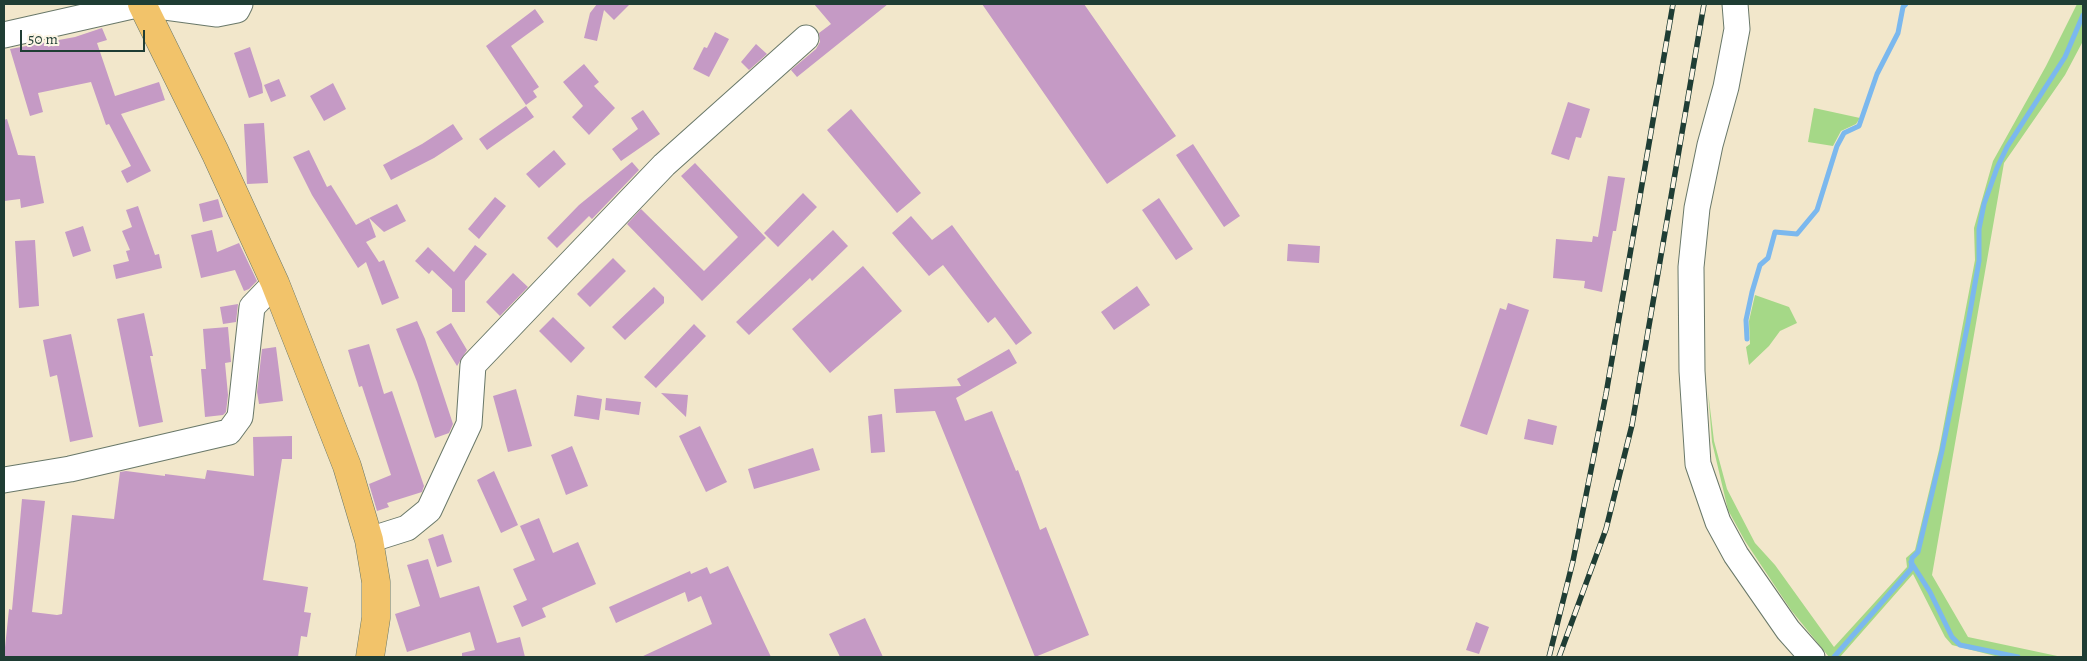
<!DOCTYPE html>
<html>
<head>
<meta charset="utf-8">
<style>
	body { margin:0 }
	#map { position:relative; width:2087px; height:661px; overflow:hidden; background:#f2e7cb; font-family:Alegreya,serif }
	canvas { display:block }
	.frame { position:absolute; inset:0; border:5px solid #1f3d34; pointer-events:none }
	.scale { position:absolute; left:20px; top:30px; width:125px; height:22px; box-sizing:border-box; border:2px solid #1f3d34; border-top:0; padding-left:6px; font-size:15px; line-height:18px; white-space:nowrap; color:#1f3d34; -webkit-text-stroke:4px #fcf5e5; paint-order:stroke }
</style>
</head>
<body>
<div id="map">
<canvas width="2087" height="661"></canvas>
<div class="frame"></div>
<div class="scale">50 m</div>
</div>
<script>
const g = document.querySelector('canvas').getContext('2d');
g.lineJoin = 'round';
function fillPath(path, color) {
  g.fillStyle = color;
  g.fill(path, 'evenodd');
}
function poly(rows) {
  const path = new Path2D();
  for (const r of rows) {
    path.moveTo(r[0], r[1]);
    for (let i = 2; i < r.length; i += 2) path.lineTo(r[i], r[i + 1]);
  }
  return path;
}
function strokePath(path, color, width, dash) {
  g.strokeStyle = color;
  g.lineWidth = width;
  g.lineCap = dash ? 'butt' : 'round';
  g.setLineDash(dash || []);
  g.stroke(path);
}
fillPath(poly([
	[2077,4,2083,4,2083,41,2065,75,2004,163,1932,575,1968,637,2062,657,1999,657,1952,645,1945,637,1913,574,1840,657,1829,657,1791,610,1745,541,1728,510,1712,442,1708,391,1714,441,1727,489,1755,543,1775,565,1834,647,1907,567,1906,558,1915,550,1939,450,1975,260,1974,228,1993,161,2046,66],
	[1814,108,1860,118,1856,124,1841,131,1833,146,1808,142],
	[1755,295,1789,307,1797,323,1780,331,1769,346,1749,365,1746,347,1750,344,1749,321]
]), '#a5d887');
strokePath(poly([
	[1747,339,1746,320,1752,292,1760,265,1768,258,1775,232,1797,234,1817,210,1837,146,1844,133,1859,126,1877,74,1898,33,1903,7,1906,4],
	[1911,562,1930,592,1952,637,1960,645,2018,657],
	[1834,657,1911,569,1912,558,1918,552,1942,451,1968,323,1979,261,1979,229,1984,204,1997,168,2007,147,2065,57,2083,15]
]), '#7bb8ee', 5);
fillPath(poly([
	[597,4,630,4,614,20,604,10,597,41,584,38,590,13],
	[814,4,888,4,797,77,791,70,816,49,820,42,819,33,831,24],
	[982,4,1084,4,1176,136,1107,184],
	[535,9,544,22,511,46,539,87,533,91,537,97,526,105,486,46],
	[102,28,107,40,97,43,115,96,159,82,165,100,121,114,151,171,127,183,121,171,131,166,109,124,106,125,91,82,38,93,43,112,30,116,10,49,75,37],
	[715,32,729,39,709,77,693,69,704,47,707,48],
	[756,44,767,54,749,70,741,62],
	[250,47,262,84,263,93,249,98,234,53],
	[584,64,599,82,594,86,615,108,589,135,572,117,583,106,563,82],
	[279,79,286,96,271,102,264,85],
	[333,83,346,109,324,121,310,96],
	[1568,102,1590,109,1581,138,1576,137,1569,160,1551,154],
	[526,106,534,117,487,150,479,139],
	[851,109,921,193,897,213,827,130],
	[643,110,660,134,621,161,612,149,638,129,631,118],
	[7,119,18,155,35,156,44,203,21,208,20,199,4,201,4,120],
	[264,123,268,183,247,184,244,124],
	[453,124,463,139,434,158,391,180,383,165,422,144],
	[1193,144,1240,216,1224,227,1176,155],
	[309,150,327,187,331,185,356,225,369,218,376,237,366,242,379,262,384,260,399,298,382,305,366,262,358,268,312,195,293,157],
	[554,150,566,164,539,188,526,174],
	[632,162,639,170,592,219,589,216,557,248,547,238,579,205],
	[695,163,766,238,702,301,627,224,641,209,704,271,738,237,681,176],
	[1608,176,1625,178,1616,231,1613,231,1602,292,1584,288,1585,281,1553,278,1556,239,1592,242,1593,236,1598,237],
	[803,193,817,207,778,247,764,233],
	[495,197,506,206,479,239,468,229],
	[1159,198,1193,249,1176,260,1142,210],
	[218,199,223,217,203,222,199,204],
	[397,204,406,221,384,232,369,218],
	[138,206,155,255,159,254,162,268,116,279,113,265,129,261,126,251,130,250,122,231,132,227,126,210],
	[911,216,932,240,952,225,1032,333,1016,345,995,317,988,323,943,265,929,276,892,233],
	[83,226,91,251,73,257,65,232],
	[212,230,217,252,239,243,257,281,249,289,244,291,235,270,201,278,191,235],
	[833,230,848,246,812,281,810,278,749,335,736,322],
	[35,240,39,306,19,308,15,241],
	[1288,244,1320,246,1319,263,1287,261],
	[475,245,487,254,465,281,465,312,452,312,452,289,432,270,429,274,415,261,428,247,454,272],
	[613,258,626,271,590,307,577,294],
	[863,266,902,311,830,373,792,329],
	[513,273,528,287,500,316,486,302],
	[1137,286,1150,305,1114,330,1101,312],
	[654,287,664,297,664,303,625,340,612,327],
	[1508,303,1529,310,1487,435,1460,426,1500,308,1506,310],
	[238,304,236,322,223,324,220,307],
	[144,313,153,356,150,356,163,422,139,427,117,319],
	[553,317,585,348,571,363,539,331],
	[417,321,425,339,453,424,449,433,435,438,417,382,396,329],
	[451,323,467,350,457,366,436,332],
	[694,324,706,336,656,388,644,377],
	[228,327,231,362,225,363,228,395,226,412,223,415,205,417,201,369,206,369,203,329],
	[71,334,93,437,70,442,57,375,50,377,43,340],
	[369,344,384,394,392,391,424,486,422,492,387,503,389,507,377,511,369,484,391,475,362,386,359,387,348,350],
	[276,347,283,401,259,404,257,392,262,349],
	[1009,349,1017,363,956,398,965,421,992,411,1016,471,1018,470,1040,530,1046,527,1089,635,1035,657,935,411,896,413,894,389,961,386,957,379],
	[516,389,532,446,508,452,493,396],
	[661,393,688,395,686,417],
	[577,395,602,399,599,420,574,416],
	[606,398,641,402,639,415,605,410],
	[882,414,885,452,871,453,868,416],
	[1528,419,1557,426,1553,445,1524,439],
	[700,426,727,482,706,492,679,436],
	[292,436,292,459,282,459,263,580,308,587,304,612,311,613,307,637,301,636,298,657,4,657,9,609,12,610,22,499,45,501,32,612,57,615,62,614,72,515,114,519,120,472,126,471,165,476,165,474,205,479,207,470,254,476,253,437],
	[572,446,588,486,566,495,551,455],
	[813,448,820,470,754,489,748,469],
	[494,471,518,525,501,533,477,480],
	[539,518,553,553,578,542,596,584,542,608,546,617,522,627,513,606,527,600,513,569,535,560,520,526],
	[443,534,452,562,437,567,428,539],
	[428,559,440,598,479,586,497,643,520,637,525,657,462,657,462,653,475,650,470,632,407,652,395,614,420,606,407,565],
	[728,566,771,657,641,657,712,624,701,596,688,602,685,592,616,623,609,607,690,571,691,574,707,567,710,574],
	[865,618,883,657,840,657,829,634],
	[1476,622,1489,627,1479,654,1466,650]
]), '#c59ac5');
const minor = poly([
	[143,4,217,14,237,10,240,4],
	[1735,4,1737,29,1726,87,1710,145,1697,208,1691,267,1692,371,1698,464,1718,522,1736,555,1788,630,1812,657],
	[4,35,141,4],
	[4,480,70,469,229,432,240,417,252,307,275,283],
	[369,540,407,528,429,510,469,424,473,365,664,165,806,38]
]);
const major = poly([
	[142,4,215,152,275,283,347,466,369,540,376,582,376,618,370,657]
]);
strokePath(minor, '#697869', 27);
strokePath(major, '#697869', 29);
strokePath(minor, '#fff', 25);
strokePath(major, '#f2c36a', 28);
const rail = poly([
	[1549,657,1573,561,1606,394,1673,4],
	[1559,657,1606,529,1632,425,1704,4]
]);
strokePath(rail, '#1f3d34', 5.5);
strokePath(rail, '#fcf5e5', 4, [11]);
</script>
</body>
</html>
